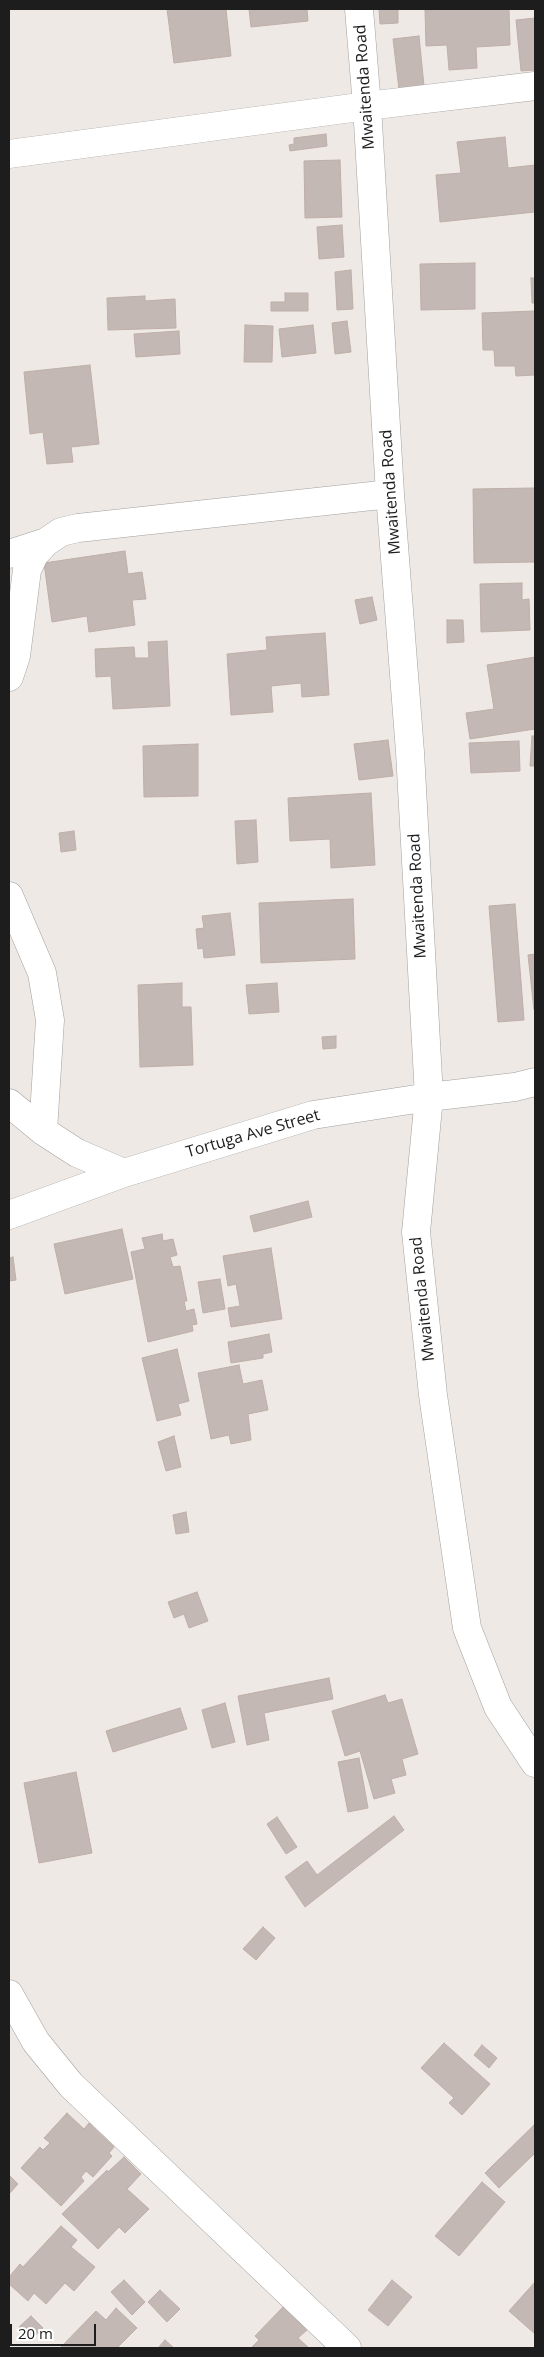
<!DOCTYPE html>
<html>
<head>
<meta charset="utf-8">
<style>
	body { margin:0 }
	#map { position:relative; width:544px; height:2357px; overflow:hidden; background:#eee9e4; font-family:"Open Sans",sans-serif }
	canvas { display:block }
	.frame { position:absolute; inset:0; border:10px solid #1d1d1d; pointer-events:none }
	.scale { position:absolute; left:10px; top:2324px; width:86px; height:22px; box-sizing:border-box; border:2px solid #1d1d1d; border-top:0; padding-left:6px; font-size:15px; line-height:18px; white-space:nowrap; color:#1d1d1d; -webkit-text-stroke:4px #fff; paint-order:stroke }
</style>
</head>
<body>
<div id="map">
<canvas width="544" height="2357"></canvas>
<div class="frame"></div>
<div class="scale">20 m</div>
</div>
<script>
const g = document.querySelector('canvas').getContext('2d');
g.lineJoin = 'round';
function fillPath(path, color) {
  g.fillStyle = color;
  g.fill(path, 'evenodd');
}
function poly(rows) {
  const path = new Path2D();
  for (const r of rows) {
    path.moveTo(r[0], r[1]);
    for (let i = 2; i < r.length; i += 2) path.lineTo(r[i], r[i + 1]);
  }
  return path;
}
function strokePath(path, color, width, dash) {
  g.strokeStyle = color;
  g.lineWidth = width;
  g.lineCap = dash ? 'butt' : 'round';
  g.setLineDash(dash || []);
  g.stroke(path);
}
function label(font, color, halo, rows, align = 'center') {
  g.font = font + ' "Open Sans",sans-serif';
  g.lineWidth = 4.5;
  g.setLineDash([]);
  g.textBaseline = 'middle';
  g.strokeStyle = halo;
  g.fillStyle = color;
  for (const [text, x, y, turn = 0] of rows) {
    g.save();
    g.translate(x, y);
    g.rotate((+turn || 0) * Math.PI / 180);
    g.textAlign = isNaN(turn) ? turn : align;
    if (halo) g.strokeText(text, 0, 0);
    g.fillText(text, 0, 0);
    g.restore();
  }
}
const building = poly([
	[167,9,226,9,231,56,174,63,167,9],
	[249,9,307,9,308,21,251,27,249,9],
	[379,9,398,9,398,23,380,24,379,9],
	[443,9,509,9,510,45,476,47,477,68,449,70,447,45,426,46,425,10,443,9],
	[535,18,535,70,521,71,516,20,535,18],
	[419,36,424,86,399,89,393,39,419,36],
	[326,134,327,146,290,151,289,145,294,144,294,138,326,134],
	[505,137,508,168,535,165,535,212,440,222,436,175,461,173,457,142,505,137],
	[340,160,342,217,305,218,304,161,340,160],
	[342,225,344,257,319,259,317,227,342,225],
	[475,263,475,309,421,310,420,264,475,263],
	[351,270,353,309,337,310,335,272,351,270],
	[531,278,535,278,535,303,532,303,531,278],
	[285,293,308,293,308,311,271,311,271,302,285,302,285,293],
	[145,296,145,301,175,299,176,328,108,330,107,298,145,296],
	[535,311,535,375,516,376,515,366,495,366,494,350,483,350,482,313,535,311],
	[347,321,351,352,335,354,332,323,347,321],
	[245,325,273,326,272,362,244,362,245,325],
	[313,325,316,353,282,357,279,329,313,325],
	[179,331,180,354,136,357,134,334,179,331],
	[90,365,99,444,71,447,73,462,47,464,43,432,30,434,24,372,90,365],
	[535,488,535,562,474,563,473,489,535,488],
	[125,551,128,574,142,572,146,599,132,600,135,625,89,632,87,616,52,622,44,563,125,551],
	[522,583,522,600,529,599,530,630,481,632,480,584,522,583],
	[372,597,377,620,360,624,355,600,372,597],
	[447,620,463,620,464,642,447,643,447,620],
	[325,633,329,695,302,697,301,683,271,686,273,712,231,715,227,654,267,650,266,637,325,633],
	[167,641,170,706,113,709,111,676,96,677,95,649,134,647,135,658,149,658,148,642,167,641],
	[535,657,535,729,470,739,466,713,494,709,487,665,535,657],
	[532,736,535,736,535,766,530,766,532,736],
	[388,740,393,776,359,780,354,744,388,740],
	[519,741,520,771,471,773,469,743,519,741],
	[198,744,198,796,144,797,143,746,198,744],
	[371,793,375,865,331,868,330,839,290,841,288,798,371,793],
	[256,820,258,862,237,864,235,821,256,820],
	[74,831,76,850,61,852,59,833,74,831],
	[353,899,355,959,261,963,259,903,353,899],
	[515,904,524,1020,498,1022,489,906,515,904],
	[230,913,235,955,204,958,203,948,198,949,196,929,204,928,202,916,230,913],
	[535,954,535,1010,534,1010,528,955,535,954],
	[182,983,182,1007,191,1007,193,1065,140,1067,138,985,182,983],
	[277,983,279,1012,249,1014,246,985,277,983],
	[336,1036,336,1048,323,1049,322,1037,336,1036],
	[308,1201,312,1217,254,1232,250,1216,308,1201],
	[122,1229,133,1279,65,1294,54,1244,122,1229],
	[162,1234,163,1241,173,1239,177,1255,170,1257,173,1267,180,1266,187,1301,184,1301,186,1311,194,1309,197,1324,192,1325,193,1331,148,1342,131,1252,145,1249,142,1238,162,1234],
	[271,1248,282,1319,231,1327,228,1308,240,1306,236,1284,228,1286,223,1256,271,1248],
	[13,1257,16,1280,9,1281,9,1258,13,1257],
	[220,1279,225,1309,203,1313,198,1282,220,1279],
	[269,1334,272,1352,263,1354,263,1358,231,1363,228,1342,269,1334],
	[177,1349,189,1401,178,1404,181,1415,157,1421,142,1358,177,1349],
	[239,1365,243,1384,262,1380,268,1410,248,1414,251,1440,231,1444,229,1435,211,1439,198,1373,239,1365],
	[174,1436,181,1467,166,1471,158,1442,174,1436],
	[186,1512,189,1532,176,1534,173,1515,186,1512],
	[197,1592,208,1621,189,1628,184,1614,174,1618,168,1602,197,1592],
	[329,1678,333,1699,264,1713,269,1740,247,1745,238,1696,329,1678],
	[385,1695,388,1703,402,1699,418,1754,402,1759,406,1775,391,1779,395,1793,374,1799,360,1751,345,1756,332,1711,385,1695],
	[225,1703,235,1742,212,1748,202,1710,225,1703],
	[180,1708,187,1729,113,1752,106,1731,180,1708],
	[359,1758,368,1808,348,1812,338,1762,359,1758],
	[76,1772,92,1853,39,1863,24,1783,76,1772],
	[394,1816,404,1830,305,1907,285,1877,307,1861,317,1875,394,1816],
	[277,1817,297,1847,286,1854,267,1824,277,1817],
	[263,1927,275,1938,256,1960,243,1949,263,1927],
	[444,2043,490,2084,462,2115,449,2103,454,2098,421,2068,444,2043],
	[482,2045,497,2058,489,2068,474,2055,482,2045],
	[67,2113,84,2129,89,2123,114,2147,109,2153,112,2156,93,2177,86,2171,81,2177,84,2181,61,2206,21,2168,40,2147,43,2150,50,2143,44,2138,67,2113],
	[534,2125,535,2153,499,2188,485,2173,534,2125],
	[124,2157,141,2174,127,2189,149,2209,125,2233,119,2227,98,2249,62,2214,107,2170,108,2172,124,2157],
	[9,2175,18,2184,9,2194,9,2175],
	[482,2182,505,2202,459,2256,435,2236,482,2182],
	[61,2226,77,2240,71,2247,95,2267,74,2291,65,2283,46,2304,34,2293,28,2301,9,2284,9,2277,20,2264,23,2267,61,2226],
	[124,2280,145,2302,132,2315,111,2292,124,2280],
	[392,2280,412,2297,388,2326,368,2310,392,2280],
	[535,2282,535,2334,509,2311,535,2282],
	[160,2290,180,2309,167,2322,148,2302,160,2290],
	[284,2306,308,2329,298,2338,309,2348,251,2348,259,2340,255,2336,284,2306],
	[116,2308,137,2328,117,2348,60,2348,96,2311,106,2320,116,2308],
	[31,2316,43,2328,32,2339,19,2327,31,2316],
	[165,2340,174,2348,158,2348,165,2340]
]);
fillPath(building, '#c3b8b3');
strokePath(building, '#bfaea7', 1);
const minor = poly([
	[359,9,367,106,390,494,410,752,429,1097,416,1232,433,1395,467,1628,498,1707,535,1763],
	[9,154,367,106,535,86],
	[9,554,46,542],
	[9,677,16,656,27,570,34,555,46,542,61,532,78,528,390,494],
	[9,896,42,973,50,1020,43,1131],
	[9,1103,43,1131,77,1153,124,1173],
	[9,1215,124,1173,313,1115,429,1097,515,1087,535,1082],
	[9,1994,36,2042,71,2085,347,2348]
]);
strokePath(minor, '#a1a1a1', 29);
strokePath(minor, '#fff', 28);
label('16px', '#1d1d1d', '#fff', [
	["Mwaitenda Road",365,87,-94],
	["Mwaitenda Road",391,492,-94],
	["Mwaitenda Road",418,896,-93],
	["Tortuga Ave Street",253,1134,-16],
	["Mwaitenda Road",423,1299,-96]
]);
</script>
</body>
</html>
